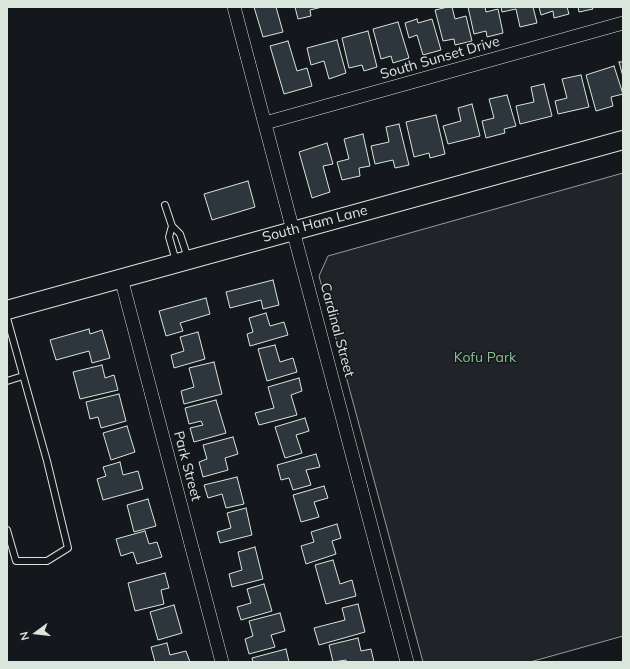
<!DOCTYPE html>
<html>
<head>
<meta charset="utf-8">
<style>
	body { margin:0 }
	#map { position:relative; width:630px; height:669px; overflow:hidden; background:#14181c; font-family:Mulish,sans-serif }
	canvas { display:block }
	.frame { position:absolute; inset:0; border:8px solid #d8e6dc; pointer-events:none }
	.north { position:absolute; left:16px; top:613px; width:40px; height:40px; -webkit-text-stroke:3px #14181c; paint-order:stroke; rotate:255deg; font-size:11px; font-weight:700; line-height:16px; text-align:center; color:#d8e6dc }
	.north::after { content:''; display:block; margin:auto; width:14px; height:18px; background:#d8e6dc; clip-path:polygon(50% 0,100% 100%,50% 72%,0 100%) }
</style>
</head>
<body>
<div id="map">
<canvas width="630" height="669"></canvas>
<div class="frame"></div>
<div class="north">N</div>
</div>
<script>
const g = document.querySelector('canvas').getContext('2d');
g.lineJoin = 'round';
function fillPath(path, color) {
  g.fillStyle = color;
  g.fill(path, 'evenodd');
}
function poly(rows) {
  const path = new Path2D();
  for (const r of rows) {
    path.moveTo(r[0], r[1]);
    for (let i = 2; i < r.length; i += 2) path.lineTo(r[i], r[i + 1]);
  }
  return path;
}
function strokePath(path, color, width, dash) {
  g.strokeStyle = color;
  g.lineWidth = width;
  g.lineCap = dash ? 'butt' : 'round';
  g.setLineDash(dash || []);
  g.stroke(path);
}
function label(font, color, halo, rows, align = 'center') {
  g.font = font + ' Mulish,sans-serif';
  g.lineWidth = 3;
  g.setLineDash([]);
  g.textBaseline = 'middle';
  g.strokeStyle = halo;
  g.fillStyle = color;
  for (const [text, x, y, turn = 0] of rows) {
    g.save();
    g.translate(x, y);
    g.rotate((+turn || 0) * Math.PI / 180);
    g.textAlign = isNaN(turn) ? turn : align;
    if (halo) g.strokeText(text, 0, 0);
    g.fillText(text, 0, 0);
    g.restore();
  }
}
const green = poly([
	[623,173,623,636,530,662,423,662,319,276,328,256,623,173]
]);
fillPath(green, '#202428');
strokePath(green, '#939e99', 1);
const building = poly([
	[254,7,276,7,283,32,263,37,254,7],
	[295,7,322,7,310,10,311,16,298,19,295,7],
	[448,7,452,7,455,19,466,16,472,41,455,45,454,39,443,41,435,10,448,7],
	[468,7,485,7,486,12,498,9,503,33,487,37,486,31,474,34,468,7],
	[501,7,533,7,537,23,520,27,516,9,502,12,501,7],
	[539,7,567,7,569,14,554,18,553,11,541,15,539,7],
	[578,7,592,7,593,9,579,12,578,7],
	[417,19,418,23,432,19,441,50,423,55,417,35,409,38,405,23,417,19],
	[398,22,409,58,393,63,391,56,381,59,373,29,398,22],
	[368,31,377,67,364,71,362,65,349,68,342,38,368,31],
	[337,40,346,73,329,79,324,61,311,65,307,48,337,40],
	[288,41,297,71,307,68,312,86,284,94,270,46,288,41],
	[619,62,623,62,623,77,619,62],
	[614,66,623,94,611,97,613,106,596,111,586,75,614,66],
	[581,75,589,107,558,114,555,101,567,98,562,79,581,75],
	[544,84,552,116,520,124,516,106,534,102,531,87,544,84],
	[507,95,516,126,504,129,505,133,486,138,482,121,494,118,489,99,507,95],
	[472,104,480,136,448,144,443,126,461,121,458,108,472,104],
	[436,115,445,154,430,158,429,153,414,157,406,122,436,115],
	[399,124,409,165,395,168,393,160,375,164,371,146,389,142,386,127,399,124],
	[363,134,370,166,359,168,360,176,342,180,337,162,349,159,344,139,363,134],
	[327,143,333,164,323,166,330,192,312,198,299,152,327,143],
	[248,181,255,207,212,220,204,194,248,181],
	[273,280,279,305,263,309,261,300,230,308,226,292,273,280],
	[206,298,210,314,180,323,183,331,166,336,159,311,206,298],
	[266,313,270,326,284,322,288,335,250,346,247,334,253,332,249,318,266,313],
	[89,329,90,334,102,330,110,358,92,363,89,351,56,360,50,340,89,329],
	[198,332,205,359,174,368,171,355,184,351,180,337,198,332],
	[275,345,280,362,293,358,297,372,267,381,258,349,275,345],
	[214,362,222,394,184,404,181,391,194,387,189,368,214,362],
	[102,365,105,378,114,375,118,390,80,399,73,372,102,365],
	[299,378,302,391,291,395,297,415,259,425,255,413,274,408,268,387,299,378],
	[119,394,126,421,101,428,98,417,90,419,86,402,119,394],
	[216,400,226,433,194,442,190,428,203,425,201,421,189,424,185,408,216,400],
	[305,418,309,431,296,435,302,453,285,458,275,427,305,418],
	[127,426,135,452,111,460,103,433,127,426],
	[233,437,238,454,225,458,228,470,203,477,199,462,207,459,203,445,233,437],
	[316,454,320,467,306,470,311,485,293,490,289,478,281,480,277,465,316,454],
	[120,462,123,475,138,471,143,489,103,500,97,479,106,476,103,467,120,462],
	[237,477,244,504,226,508,222,494,208,498,204,485,237,477],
	[324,486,328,498,314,502,319,517,301,522,293,495,324,486],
	[148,499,156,526,134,532,127,505,148,499],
	[246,508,252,535,220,543,217,532,231,528,227,513,246,508],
	[337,524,341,538,332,541,336,554,306,564,301,546,314,542,311,532,337,524],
	[145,531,149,544,157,542,162,557,137,564,133,552,121,556,116,539,145,531],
	[255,547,263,579,232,587,229,574,242,570,238,552,255,547],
	[333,560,340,584,352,580,356,596,326,604,315,565,333,560],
	[165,573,169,588,161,590,164,604,135,611,128,583,165,573],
	[264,584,272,611,241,620,237,607,251,603,247,589,264,584],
	[358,604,365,632,319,645,314,628,345,620,342,608,358,604],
	[174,605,182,633,158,640,150,612,174,605],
	[280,613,285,631,271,635,275,647,249,654,245,639,253,636,249,621,280,613],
	[358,638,361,651,371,649,374,662,346,662,346,660,333,662,329,645,358,638],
	[167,643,170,655,186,651,190,662,155,662,151,647,167,643],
	[286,649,289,662,253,662,252,658,286,649]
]);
fillPath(building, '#2c363c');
strokePath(building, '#d8e6dc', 1);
const lane = poly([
	[165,205,172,226,180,234,188,258],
	[172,226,169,237,176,261],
	[7,318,47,461,68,548,47,561,16,561,7,530],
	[7,381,23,376]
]);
const street = poly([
	[234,7,407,662],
	[265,123,623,23],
	[121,278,222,662]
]);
const secondary = poly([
	[7,310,623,140]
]);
strokePath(lane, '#d8e6dc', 8);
strokePath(street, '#d8e6dc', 14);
strokePath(secondary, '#d8e6dc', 20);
strokePath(lane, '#14181c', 6);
strokePath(street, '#14181c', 13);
strokePath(secondary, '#14181c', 18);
label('14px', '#d8e6dc', '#14181c', [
	["South Sunset Drive",440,58,-16],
	["South Ham Lane",315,224,-15],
	["Cardinal Street",337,330,75],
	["Park Street",187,466,75]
]);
label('14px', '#8ac095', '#14181c', [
	["Kofu Park",485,358]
]);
</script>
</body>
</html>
